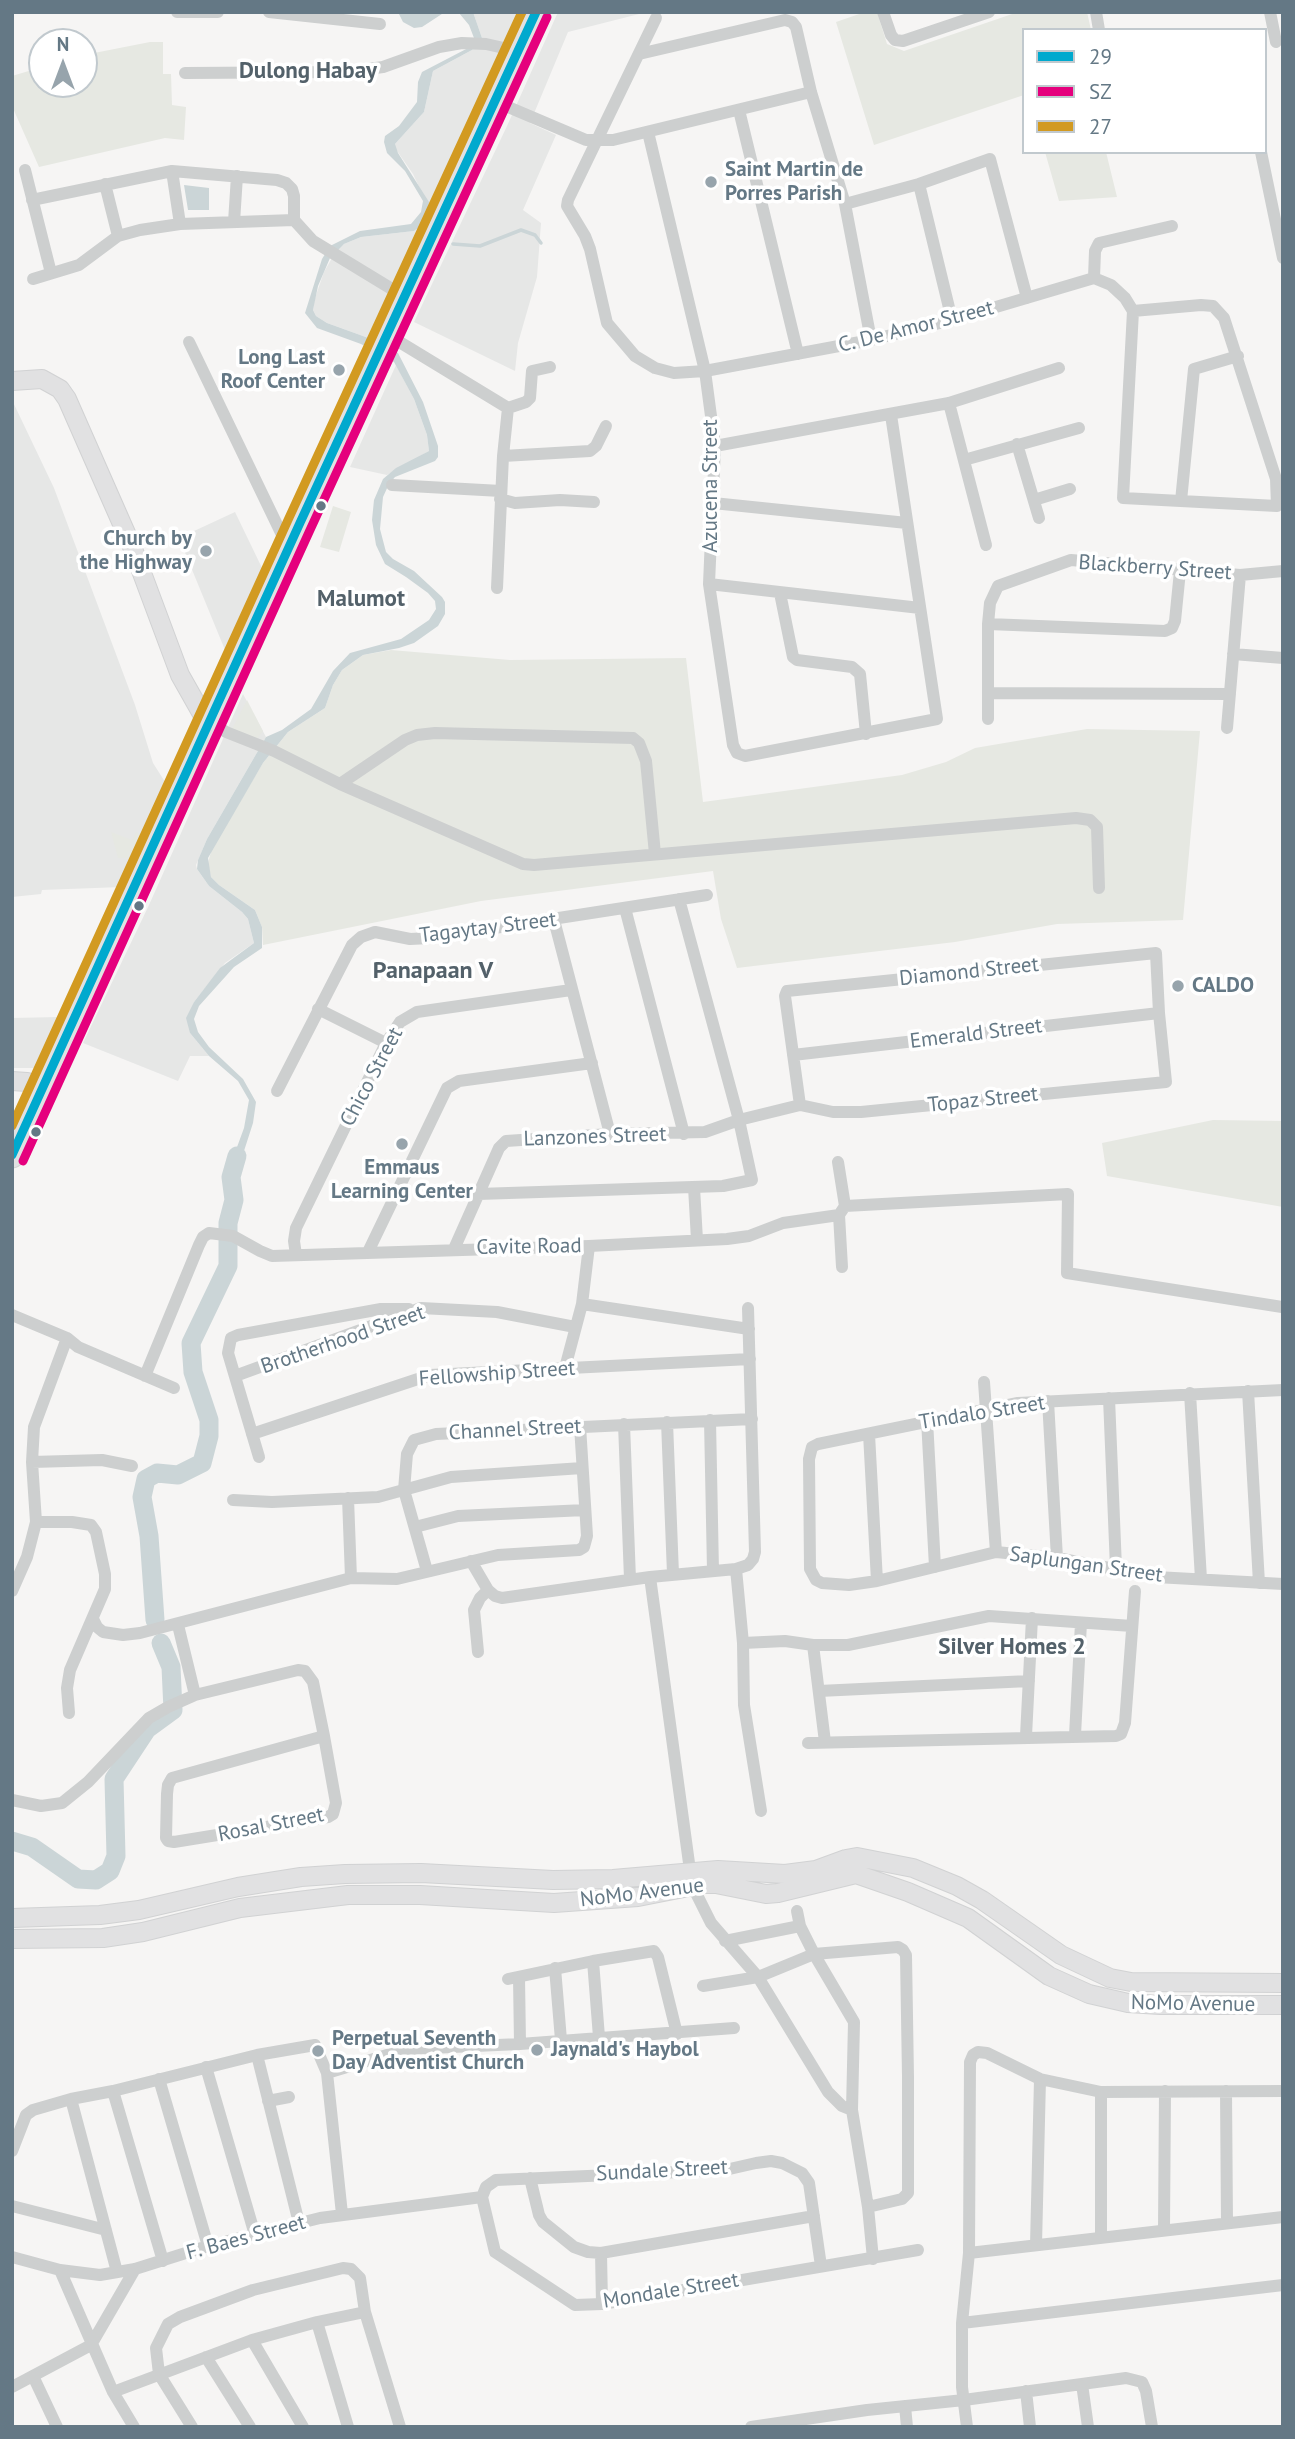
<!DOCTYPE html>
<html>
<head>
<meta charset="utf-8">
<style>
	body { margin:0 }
	#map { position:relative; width:1295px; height:2439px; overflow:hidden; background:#f6f5f4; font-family:"PT Sans",sans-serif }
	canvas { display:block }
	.frame { position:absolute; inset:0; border:14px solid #647885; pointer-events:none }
	.legend { position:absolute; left:1022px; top:28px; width:245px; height:126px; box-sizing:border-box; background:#fff; border:2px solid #c1c9ce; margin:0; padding:9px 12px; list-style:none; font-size:21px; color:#647885 }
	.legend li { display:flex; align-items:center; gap:14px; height:35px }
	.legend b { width:35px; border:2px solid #c1c9ce }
	.north { position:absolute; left:28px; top:28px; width:70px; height:70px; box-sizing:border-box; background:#fff; border:2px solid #c1c9ce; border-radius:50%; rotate:0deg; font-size:19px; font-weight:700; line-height:28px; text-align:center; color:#647885 }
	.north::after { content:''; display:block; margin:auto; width:24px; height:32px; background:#97a4ac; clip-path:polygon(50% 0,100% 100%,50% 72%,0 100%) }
</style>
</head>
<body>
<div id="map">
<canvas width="1295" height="2439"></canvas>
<div class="frame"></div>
<ul class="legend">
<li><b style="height:9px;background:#00a9ce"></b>29</li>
<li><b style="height:9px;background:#e5007d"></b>SZ</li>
<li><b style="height:9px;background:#d29a21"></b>27</li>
</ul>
<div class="north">N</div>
</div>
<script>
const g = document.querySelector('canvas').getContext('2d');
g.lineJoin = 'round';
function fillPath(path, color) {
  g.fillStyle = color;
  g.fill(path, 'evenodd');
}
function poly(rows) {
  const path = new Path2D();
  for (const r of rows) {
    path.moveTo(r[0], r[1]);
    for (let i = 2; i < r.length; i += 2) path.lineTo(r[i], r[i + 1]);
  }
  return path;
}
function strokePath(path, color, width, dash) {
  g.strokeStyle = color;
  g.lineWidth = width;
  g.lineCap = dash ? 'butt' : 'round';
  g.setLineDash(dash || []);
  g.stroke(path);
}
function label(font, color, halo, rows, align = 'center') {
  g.font = font + ' "PT Sans",sans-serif';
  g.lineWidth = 7;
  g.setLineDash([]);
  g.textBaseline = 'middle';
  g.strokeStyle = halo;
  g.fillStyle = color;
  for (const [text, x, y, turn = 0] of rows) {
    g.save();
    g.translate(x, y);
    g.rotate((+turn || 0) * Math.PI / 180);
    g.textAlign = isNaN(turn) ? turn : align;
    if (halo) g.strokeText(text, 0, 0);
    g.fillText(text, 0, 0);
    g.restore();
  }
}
fillPath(poly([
	[473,12,523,12,374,340,327,323,316,316,313,310,314,301,324,272,336,251,344,244,361,237,414,231,425,222,429,208,413,174,395,148,395,144,424,112,433,71,472,50,482,38],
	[558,12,647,12,568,32,530,123,556,135,523,210,541,223,537,277,518,343,515,371,414,322,507,126],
	[396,365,414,399,427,435,429,451,387,475,350,467],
	[12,400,54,488,135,705,153,763,167,785,121,887,42,890,41,894,12,897],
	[235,512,263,570,225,650,179,538],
	[243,694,266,737,207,839,196,865,197,869,209,886,242,912,248,919,254,943,225,963,194,1002,190,1033,209,1056,190,1056,178,1081,83,1043,149,905],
	[59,1017,36,1068,12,1068,12,1018]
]), '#e6e7e6');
fillPath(poly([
	[865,12,877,12,887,44,904,51,1018,12,1087,12,1091,30,1024,30,1024,95,874,145,836,22],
	[150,42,163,42,163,74,171,74,172,105,186,107,184,140,165,138,39,167,12,106,12,76,42,67,42,84,84,84,84,55],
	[1045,152,1106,152,1117,197,1059,201],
	[333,506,351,512,339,552,320,547],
	[391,650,510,660,686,658,703,802,902,775,946,762,975,748,1087,729,1200,731,1183,920,1057,924,955,942,737,968,721,919,713,871,481,901,263,945,262,927,255,910,219,885,211,877,208,863,212,848,263,763,288,732,325,708,333,685,342,670,363,655],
	[247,700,263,731,256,740,232,729],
	[111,832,132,840,136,832,142,834,143,838,134,858,118,858],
	[1213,1120,1283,1121,1283,1207,1107,1176,1102,1143]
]), '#e6e8e2');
fillPath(poly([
	[398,12,445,12,422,27,414,28,403,22],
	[449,12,473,12,482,38,472,50,433,71,424,112,395,144,398,153,429,202,425,223,414,231,361,237,344,244,330,258,318,286,313,310,316,316,327,323,374,340,398,353,423,402,438,446,438,457,435,461,395,477,389,484,383,497,380,529,386,552,393,559,414,571,442,597,445,602,445,614,438,626,414,643,399,648,363,655,342,670,333,685,325,708,288,732,263,763,208,858,211,877,219,885,255,910,262,927,262,948,234,967,199,1006,194,1019,198,1032,209,1047,243,1079,256,1102,253,1123,234,1182,227,1180,229,1169,244,1128,249,1100,238,1081,209,1056,190,1033,186,1018,194,1002,220,968,254,943,248,919,242,912,209,886,197,869,198,860,207,839,266,737,282,730,311,709,333,671,350,653,401,639,429,620,436,609,435,601,428,593,406,577,385,564,376,545,372,520,374,500,383,479,396,468,429,451,427,435,414,399,394,362,361,344,317,328,305,313,322,259,330,246,360,231,411,224,421,212,423,201,405,171,387,153,384,142,385,136,399,126,417,102,418,82,422,72,470,47,474,38,469,25,459,13],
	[184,185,209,188,209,210,188,210]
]), '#cbd5d7');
strokePath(poly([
	[453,244,480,246,521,230,535,235,541,243]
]), '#cbd5d7', 3.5);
strokePath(poly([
	[155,1620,149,1536,142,1497,146,1479,157,1473,178,1475,202,1463,209,1436,209,1420,193,1372,191,1343,228,1266,228,1223,234,1200,231,1177,237,1156],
	[12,1841,32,1847,78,1879,96,1880,110,1871,116,1856,114,1779,147,1729,173,1710,171,1667,161,1643]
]), '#cbd5d7', 19);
const secondary = poly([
	[12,381,42,379,60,389,67,399,133,549,180,675,202,714,211,722],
	[12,1081,27,1082,43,1089],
	[12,1918,100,1915,139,1910,238,1887,301,1877,345,1874,421,1873,553,1880,613,1879,718,1870,785,1874,816,1870,846,1859,857,1857,913,1868,957,1886,982,1900,1061,1955,1110,1978,1131,1982,1283,1983],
	[12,1939,103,1938,143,1932,240,1908,348,1895,420,1895,554,1903,638,1897,704,1884,716,1884,766,1894,778,1893,856,1874,908,1892,968,1918,1049,1976,1089,1994,1128,2003,1160,2005,1283,2005]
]);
const highway = poly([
	[12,1156,299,525,536,12]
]);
strokePath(secondary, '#d1d2d3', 20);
strokePath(highway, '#d2d3d3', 25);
strokePath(poly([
	[177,12,218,12],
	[269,12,380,24],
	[883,12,891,35,895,40,903,41,989,12],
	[1096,12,1099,30],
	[1270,12,1276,42],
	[656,18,568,200,567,206,585,236,590,249,607,323,635,356,655,368,674,373,705,371,871,340,952,320,1094,278,1111,285,1125,298,1133,311,1201,305,1213,306,1224,318,1276,479,1277,506,1123,498,1133,311],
	[639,54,785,20,792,22,796,27,811,92,845,204,871,340],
	[185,73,346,72,383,67,439,47,462,43,486,44,517,51],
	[494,101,586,140,613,140,811,92],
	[739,110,798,354],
	[648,132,705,371,715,446,709,584,733,745,737,753,745,756,937,719,891,415],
	[1261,152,1283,258],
	[25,170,51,273],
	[172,171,180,224],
	[105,184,118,236],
	[919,184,952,320],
	[32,200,172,171,277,180,286,183,292,189,294,196,294,220,313,241,405,297],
	[845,204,919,184,990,159,1027,298],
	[234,222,237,176],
	[1094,278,1095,251,1099,243,1172,226],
	[33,279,79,265,118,236,140,230,180,224,294,220],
	[388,335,508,408,526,402,530,398,532,371,550,367],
	[189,342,283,537,292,540],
	[949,403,986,545],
	[1017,444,1039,518],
	[715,446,949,403,1059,368],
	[503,456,590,451,596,446,606,426],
	[964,460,1079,428],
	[392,485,501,491],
	[500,499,515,503,560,500,594,502],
	[1034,500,1070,489],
	[1181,501,1194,369,1238,356],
	[713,503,907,523],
	[709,584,920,608],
	[497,588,503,456,508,408],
	[780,593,793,657,797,660,852,667,860,674,866,734],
	[988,624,1165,631,1172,628,1175,621,1180,571],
	[1233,654,1283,658],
	[988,693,1230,694],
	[988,719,988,624,990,603,998,586,1071,560,1240,575,1283,571],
	[211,722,226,732,274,751,340,784,523,864,534,865,1076,818,1090,820,1097,827,1099,888],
	[1227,728,1240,575],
	[340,784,405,740,417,735,435,733,633,738,639,743,646,761,655,854],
	[625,908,684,1134],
	[554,920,610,1134],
	[318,1009,386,1043],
	[793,1055,1159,1013],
	[277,1091,352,945,361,937,375,932,410,939,430,938,707,895],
	[838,1162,845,1206],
	[694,1187,697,1240],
	[478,1194,723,1186,752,1180,739,1120,679,899],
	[454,1249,499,1148,506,1141,610,1134,705,1132,739,1120,800,1105,833,1112,861,1112,1166,1082,1159,1013,1156,953,787,991,785,996,800,1105],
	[368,1252,447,1088,459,1081,592,1063],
	[296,1255,294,1241,296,1228,386,1043,400,1022,417,1012,571,990],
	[842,1267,839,1215,845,1206,1068,1194,1067,1273,1282,1307],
	[582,1304,749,1329],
	[12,1315,67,1338,78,1347,174,1388],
	[565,1368,582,1304,589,1246],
	[145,1376,199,1245,203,1237,209,1233,233,1236,260,1251,272,1256,589,1246,727,1239,749,1236,783,1223,839,1215],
	[235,1376,421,1308,497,1312,575,1327],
	[984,1382,996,1552],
	[1283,1390,1018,1403,818,1444,812,1447,809,1459,810,1569,816,1580,822,1583,849,1585,877,1581,996,1552,1057,1558,1156,1577,1283,1584],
	[1248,1391,1259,1583],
	[1190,1393,1201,1579],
	[1109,1398,1116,1568],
	[1048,1401,1057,1558],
	[710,1420,713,1571],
	[927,1420,935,1567],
	[667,1422,673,1574],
	[624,1424,630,1579],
	[252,1434,430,1375,750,1359],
	[869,1434,877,1581],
	[259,1457,228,1353,231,1338,238,1335,381,1309,409,1309],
	[32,1462,102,1460,132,1466],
	[348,1498,351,1578],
	[233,1500,272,1502,378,1497,451,1477,582,1468],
	[36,1522,72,1522,91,1525,96,1532,105,1574,105,1589,70,1670,67,1688,69,1713],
	[415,1527,458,1516,585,1510],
	[471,1561,488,1590,495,1596,502,1598,650,1577,736,1569,748,1565,753,1559,755,1552,748,1308],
	[736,1569,743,1643,744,1705,761,1811],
	[427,1571,404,1490,407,1454,414,1440,436,1434,752,1419],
	[650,1577,692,1885,711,1923,758,1977,828,2092,842,2106,852,2110],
	[12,1591,27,1557,36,1522,32,1462,34,1427,67,1338],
	[93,1619,97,1627,103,1632,123,1635,140,1633,351,1578,397,1579,498,1555,579,1550,584,1547,587,1536,580,1426],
	[178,1625,195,1695],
	[743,1643,785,1641,813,1645,848,1645,989,1616,1132,1626],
	[813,1645,825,1742],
	[478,1652,474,1610,480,1598,488,1590],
	[819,1691,1029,1681],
	[1075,1735,1081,1623],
	[1026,1736,1032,1618],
	[808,1743,1116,1736,1121,1734,1125,1723,1135,1591],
	[12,1800,41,1806,62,1803,88,1782,149,1718,168,1707,195,1695,298,1670,305,1671,313,1682,324,1736,336,1803,333,1814,328,1817,174,1842,168,1841,166,1838,167,1794,168,1785,172,1778,324,1736],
	[797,1911,800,1926,814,1954,854,2022,852,2110,868,2207,873,2259],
	[725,1941,800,1926],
	[593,1961,599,2037],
	[555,1968,561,2040],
	[519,1977,520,2044],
	[508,1979,593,1961,654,1951,658,1957,677,2034],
	[703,1986,758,1977,814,1954,898,1947,903,1950,906,1955,908,2077,908,2193,902,2199,868,2207],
	[257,2055,299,2223],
	[206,2067,255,2235],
	[327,2073,407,2049,520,2044,734,2028],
	[159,2079,208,2246],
	[113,2091,163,2261],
	[1226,2091,1227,2223],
	[1283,2091,1101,2092,1040,2079,987,2053,978,2052,973,2055,970,2062,969,2253,962,2323,1283,2285],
	[1101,2092,1101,2237],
	[268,2101,289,2097],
	[12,2151,26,2115,33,2110,71,2099],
	[530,2178,539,2215,543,2222,574,2247,588,2252,601,2253,814,2216],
	[482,2197,495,2252,575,2305,602,2304,918,2250],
	[482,2197,486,2187,496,2180,725,2170,756,2163,771,2161,782,2163,802,2173,809,2183,821,2266],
	[12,2206,106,2230],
	[1164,2229,1165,2091],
	[1036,2245,1040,2079],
	[601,2253,602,2304],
	[969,2253,1283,2217],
	[12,2257,60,2270,100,2275,135,2269,208,2246,320,2218,482,2197],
	[60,2270,113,2392,134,2427],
	[117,2272,71,2099,113,2091,257,2055,315,2045,327,2073,342,2214],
	[317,2322,348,2427],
	[962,2323,962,2387,967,2427],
	[252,2340,303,2427],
	[206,2357,250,2427],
	[33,2376,57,2427],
	[1082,2384,1088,2427],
	[12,2387,91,2345,135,2269],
	[1026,2391,1030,2427],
	[113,2392,252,2340,317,2322,365,2312],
	[905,2406,907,2427],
	[192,2427,159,2374,156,2348,168,2324,180,2317,253,2290,343,2268,351,2269,360,2278,365,2312,400,2427],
	[751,2427,867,2410,964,2400,1126,2378,1142,2382,1146,2391,1152,2427]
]), '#cdcfcf', 12);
strokePath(secondary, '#e1e1e2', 18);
strokePath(highway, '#e1e1e2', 23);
strokePath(poly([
	[12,1155,299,525,536,12]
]), '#00a9ce', 9);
strokePath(poly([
	[23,1161,310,530,547,17]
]), '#e5007d', 9);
strokePath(poly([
	[12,1126,288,520,522,12]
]), '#d29a21', 9);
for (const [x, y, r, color] of [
	[711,182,7,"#97a4ac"],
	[339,370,7,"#97a4ac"],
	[321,506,6,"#647885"],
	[206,551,7,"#97a4ac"],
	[139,906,6,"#647885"],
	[1178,986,7,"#97a4ac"],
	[36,1132,6,"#647885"],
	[402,1144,7,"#97a4ac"],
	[537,2050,7,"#97a4ac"],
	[318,2051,7,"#97a4ac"]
]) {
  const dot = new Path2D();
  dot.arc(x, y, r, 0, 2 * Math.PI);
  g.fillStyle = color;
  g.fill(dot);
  strokePath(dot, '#fff', 2.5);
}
label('bold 21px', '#647885', '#fff', [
	["Saint Martin de",725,170],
	["Porres Parish",725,194],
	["Long Last",325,358,"right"],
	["Roof Center",325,382,"right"],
	["Church by",192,539,"right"],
	["the Highway",192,563,"right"],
	["CALDO",1192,986],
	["Emmaus",402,1168,"center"],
	["Learning Center",402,1192,"center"],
	["Perpetual Seventh",332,2039],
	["Day Adventist Church",332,2063],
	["Jaynald's Haybol",551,2050]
], 'left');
label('21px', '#647885', '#fff', [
	["C. De Amor Street",916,327,-14],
	["Azucena Street",711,486,-90],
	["Blackberry Street",1155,568,4],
	["Tagaytay Street",488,928,-7],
	["Diamond Street",969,972,-6],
	["Emerald Street",976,1034,-7],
	["Chico Street",372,1077,-62],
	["Topaz Street",983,1100,-6],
	["Lanzones Street",595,1137,-2],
	["Cavite Road",529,1247,-1],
	["Brotherhood Street",343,1340,-19],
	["Fellowship Street",497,1374,-4],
	["Tindalo Street",982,1413,-9],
	["Channel Street",515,1430,-3],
	["Saplungan Street",1086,1565,8],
	["Rosal Street",271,1825,-11],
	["NoMo Avenue",642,1893,-7],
	["NoMo Avenue",1193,2004,1],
	["Sundale Street",662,2171,-3],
	["F. Baes Street",246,2238,-15],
	["Mondale Street",671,2291,-9]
]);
label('bold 23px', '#53616a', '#fff', [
	["Dulong Habay",308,71],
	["Malumot",361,599],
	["Silver Homes 2",1012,1647]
]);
label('bold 24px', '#53616a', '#fff', [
	["Panapaan V",433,971]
]);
</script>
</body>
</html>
